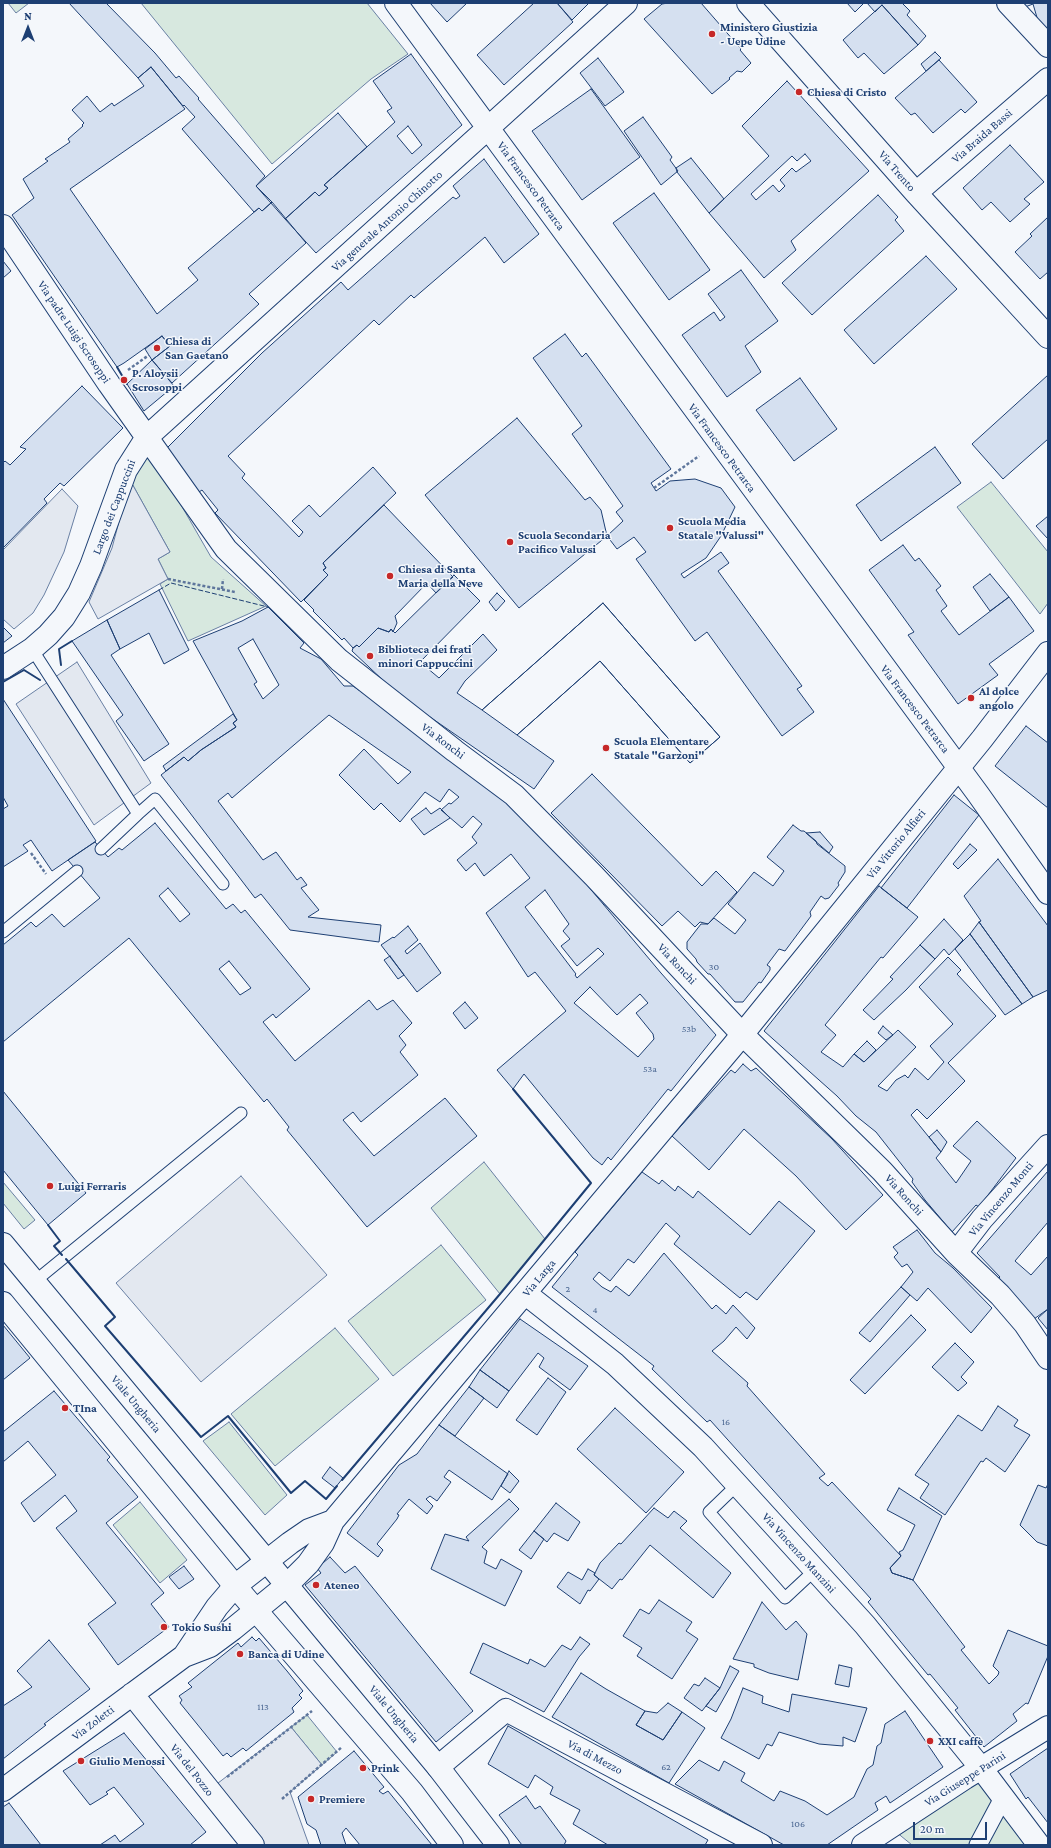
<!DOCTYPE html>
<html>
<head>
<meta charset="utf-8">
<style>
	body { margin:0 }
	#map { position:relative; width:1051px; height:1848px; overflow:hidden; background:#f4f7fb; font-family:"Crimson Pro",serif }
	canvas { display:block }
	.frame { position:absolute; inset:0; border:4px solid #1d3f73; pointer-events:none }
	.north { position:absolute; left:8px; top:8px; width:40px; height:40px; -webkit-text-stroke:3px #f4f7fb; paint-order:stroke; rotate:0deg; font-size:11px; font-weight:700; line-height:16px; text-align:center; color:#1d3f73 }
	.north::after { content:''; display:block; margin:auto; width:14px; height:18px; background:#1d3f73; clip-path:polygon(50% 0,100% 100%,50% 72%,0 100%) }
	.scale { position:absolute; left:913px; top:1822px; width:74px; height:18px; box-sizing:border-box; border:2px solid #1d3f73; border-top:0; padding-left:5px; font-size:12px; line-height:14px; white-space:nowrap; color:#1d3f73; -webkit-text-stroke:3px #f4f7fb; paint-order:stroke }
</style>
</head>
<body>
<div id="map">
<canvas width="1051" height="1848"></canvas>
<div class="frame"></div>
<div class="north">N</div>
<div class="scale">20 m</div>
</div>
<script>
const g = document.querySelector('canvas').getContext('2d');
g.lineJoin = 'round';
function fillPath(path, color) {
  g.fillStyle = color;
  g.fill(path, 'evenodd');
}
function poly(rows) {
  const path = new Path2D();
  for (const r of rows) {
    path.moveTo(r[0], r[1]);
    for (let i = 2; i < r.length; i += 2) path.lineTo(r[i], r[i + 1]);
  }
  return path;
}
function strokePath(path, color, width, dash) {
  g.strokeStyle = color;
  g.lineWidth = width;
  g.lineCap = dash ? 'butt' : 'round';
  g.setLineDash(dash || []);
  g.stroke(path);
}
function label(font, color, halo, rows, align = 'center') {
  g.font = font + ' "Crimson Pro",serif';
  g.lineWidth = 3;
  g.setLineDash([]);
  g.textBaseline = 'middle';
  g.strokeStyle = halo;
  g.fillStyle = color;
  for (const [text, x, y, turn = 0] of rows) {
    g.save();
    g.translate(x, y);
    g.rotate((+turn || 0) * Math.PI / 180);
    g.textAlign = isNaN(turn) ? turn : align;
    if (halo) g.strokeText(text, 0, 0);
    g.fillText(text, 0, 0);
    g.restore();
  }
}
const green = poly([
	[8,3,29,3,16,13,8,3],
	[141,3,367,3,408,54,371,79,272,164,141,3],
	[150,451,211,557,266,606,188,641,160,584,168,579,158,559,170,552,130,480,150,451],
	[991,482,1048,552,1048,603,1040,614,957,507,991,482],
	[484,1162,545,1239,500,1294,431,1208,484,1162],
	[3,1182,35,1220,24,1229,3,1203,3,1182],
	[441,1245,486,1300,393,1376,348,1321,441,1245],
	[335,1328,379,1379,275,1466,231,1414,335,1328],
	[229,1422,287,1495,265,1515,203,1441,229,1422],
	[140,1502,187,1560,160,1583,113,1525,140,1502],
	[307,1715,337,1752,322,1765,291,1727,307,1715],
	[981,1768,1039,1845,912,1845,890,1827,981,1768]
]);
fillPath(green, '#d7e8df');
strokePath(green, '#687fa3', 1);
const parking = poly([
	[130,480,170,552,158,559,168,579,98,619,89,602,112,548,130,480],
	[62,489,78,506,64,552,44,595,33,613,14,629,3,619,3,550,62,489],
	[77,662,151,783,94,825,16,704,77,662],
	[241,1176,327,1275,201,1382,116,1283,241,1176],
	[291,1727,322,1765,290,1792,309,1845,253,1845,209,1790,291,1727]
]);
fillPath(parking, '#e3e8f0');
strokePath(parking, '#687fa3', 1);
const building = poly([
	[69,3,106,3,155,53,176,78,179,76,199,98,198,99,265,176,256,186,272,202,262,211,259,208,254,212,182,129,195,117,184,105,183,106,151,67,138,78,69,3],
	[430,3,467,3,447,22,430,3],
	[534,3,557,3,573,22,504,85,477,55,534,3],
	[557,3,589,3,572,20,557,3],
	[668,3,701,3,741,49,740,50,751,63,742,72,737,71,729,78,730,79,712,94,644,19,662,4,668,3],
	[847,3,864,3,855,12,847,3],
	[867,3,902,3,910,11,907,15,926,36,918,45,882,5,875,12,867,3],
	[1023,3,1048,3,1048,29,1041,31,1033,4,1025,7,1023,3],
	[882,5,918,45,884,74,864,53,858,58,843,40,882,5],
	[935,52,941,58,926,71,921,64,935,52],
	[411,54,462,125,316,253,285,219,315,192,319,196,328,188,324,185,395,122,387,111,392,108,373,81,411,54],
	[408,126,422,145,412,154,397,136,408,126],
	[598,58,624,92,605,106,580,73,598,58],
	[939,60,977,102,965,113,961,109,933,133,915,113,911,115,895,98,939,60],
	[151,67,185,109,70,189,157,314,198,280,188,268,259,208,262,211,272,202,306,243,249,294,259,304,172,383,152,360,170,346,162,336,124,363,117,367,12,215,34,198,23,179,48,161,45,159,70,142,68,139,83,126,82,125,84,123,72,110,87,96,100,112,112,103,114,106,144,86,138,78,151,67],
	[787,81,869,171,791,241,796,250,764,278,709,213,769,156,742,126,787,81],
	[805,154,811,161,796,172,792,168,780,180,785,186,779,192,773,185,756,200,751,194,792,156,797,161,805,154],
	[591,89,640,157,582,200,532,131,591,89],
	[338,113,367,147,324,185,328,188,319,196,315,192,285,219,256,186,338,113],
	[643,117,672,157,670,160,678,171,661,185,624,131,643,117],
	[1010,145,1044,182,1024,199,1030,204,1010,222,991,202,982,210,963,188,1010,145],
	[691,158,724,199,709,213,677,172,676,168,691,158],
	[484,159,539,234,504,263,485,237,414,298,411,295,379,325,374,320,228,456,245,474,242,478,299,537,303,532,292,521,309,505,320,517,373,467,396,493,323,563,326,568,323,570,328,575,301,602,215,513,218,510,202,490,199,492,167,448,262,353,341,282,348,290,453,197,456,199,460,196,453,186,484,159],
	[654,193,710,270,669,300,613,223,654,193],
	[878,195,898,217,895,220,904,231,812,315,782,283,878,195],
	[1048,217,1048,272,1040,279,1015,252,1032,236,1030,234,1048,217],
	[926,256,957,289,874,364,844,330,926,256],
	[3,261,11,271,3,278,3,261],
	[741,270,778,321,745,346,761,372,727,397,682,335,714,312,720,321,725,317,708,294,741,270],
	[565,334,582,357,586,353,671,469,651,483,656,491,670,481,695,479,721,488,735,507,721,536,706,558,681,574,684,578,721,552,729,563,718,571,802,686,797,689,814,712,782,736,707,632,695,641,636,559,646,552,634,537,617,549,607,536,623,521,616,512,623,506,572,434,582,426,533,358,565,334],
	[162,336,170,346,152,360,145,349,162,336],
	[152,360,174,386,144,411,127,384,152,360],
	[1048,375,1048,439,1003,479,972,444,1048,375],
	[800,378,837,429,794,461,756,410,800,378],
	[82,386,123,428,64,486,60,483,44,499,47,503,3,548,3,463,5,461,10,465,26,449,20,447,82,386],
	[517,418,585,500,590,497,601,510,607,536,519,608,425,495,517,418],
	[935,447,961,483,881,541,856,505,935,447],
	[384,505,453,577,436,593,427,583,395,616,397,623,393,632,391,629,389,632,378,628,359,647,357,645,353,648,344,638,342,640,313,611,314,610,304,600,328,575,323,570,326,568,323,563,384,505],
	[1048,516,1048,539,1036,526,1048,516],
	[903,545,915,561,919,558,941,586,936,590,947,606,941,611,959,635,1009,597,1034,631,989,664,998,675,958,704,908,635,914,632,869,570,903,545],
	[990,574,1009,597,990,611,973,587,990,574],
	[454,575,480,601,420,662,439,678,483,634,497,650,465,681,457,693,482,710,603,603,720,737,690,763,600,661,517,735,554,761,534,789,430,717,428,719,387,684,352,651,353,648,357,645,359,647,378,628,389,632,391,629,395,633,454,575],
	[159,590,189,650,164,664,149,633,120,649,107,620,159,590],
	[497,593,505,601,496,611,489,602,497,593],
	[603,603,720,737,690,763,600,661,517,735,482,710,603,603],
	[268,607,304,643,300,648,321,659,344,686,353,686,438,745,524,813,572,867,661,973,716,1035,671,1091,668,1089,611,1160,608,1157,602,1165,593,1158,524,1074,513,1089,497,1070,566,1011,535,972,528,977,486,913,530,878,511,854,484,876,475,863,466,871,457,860,477,843,472,837,482,824,473,816,462,828,441,810,449,803,451,804,459,797,449,789,440,802,425,792,400,822,381,803,374,810,339,775,364,749,398,784,411,772,329,715,232,798,228,793,218,801,263,860,276,852,297,880,301,877,307,885,301,888,319,910,308,917,381,925,379,942,290,930,261,894,255,898,161,775,184,757,188,761,201,750,236,727,233,723,237,720,193,641,242,621,268,607],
	[253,639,279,685,263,699,254,684,257,682,238,648,253,639],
	[545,890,569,924,563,931,570,939,561,946,577,966,598,948,604,954,577,978,575,975,576,974,525,907,545,890],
	[590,987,617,1015,640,994,648,1003,636,1013,653,1034,654,1039,638,1057,574,1003,590,987],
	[107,620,120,649,111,655,169,744,144,761,116,721,123,715,72,641,107,620],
	[3,627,12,636,3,643,3,627],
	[3,699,96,841,52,871,31,840,23,845,28,851,3,867,3,809,8,806,3,797,3,699],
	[233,714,237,720,233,723,236,727,201,750,188,761,184,757,166,771,163,766,233,714],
	[1026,726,1048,743,1048,808,995,766,1026,726],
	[592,774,702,886,716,871,737,892,708,924,700,922,695,927,678,911,662,926,551,813,592,774],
	[954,795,979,815,907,908,881,888,954,795],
	[426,808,431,814,440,808,450,818,424,835,411,819,426,808],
	[155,823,226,909,233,904,241,913,245,910,310,989,276,1018,273,1014,263,1022,295,1061,369,1000,377,1010,393,1000,412,1023,399,1036,406,1045,400,1052,418,1075,361,1122,353,1112,343,1120,374,1156,445,1098,477,1136,367,1227,287,1130,289,1127,267,1099,264,1102,129,938,3,1042,3,945,31,922,36,927,52,914,64,927,100,898,68,860,95,842,108,857,119,848,122,850,155,823],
	[168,888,190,914,180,922,159,896,168,888],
	[229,961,251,988,240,995,219,969,229,961],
	[793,825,801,831,804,831,816,841,817,844,845,866,845,872,838,883,839,885,829,898,825,899,821,896,810,912,811,916,785,951,779,949,767,965,770,967,770,970,761,983,759,982,743,1002,735,1002,710,974,708,974,697,962,696,959,687,949,687,942,701,924,708,924,714,918,735,934,746,920,728,904,754,872,773,886,784,871,767,857,793,825],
	[820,832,833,847,829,853,806,833,820,832],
	[970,844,977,850,958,869,953,864,970,844],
	[998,859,1048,926,1048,990,1033,997,979,922,981,921,964,896,998,859],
	[879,886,918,917,883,958,881,957,825,1025,836,1035,821,1052,843,1067,854,1054,864,1062,898,1030,916,1047,878,1086,887,1091,896,1080,905,1075,908,1078,915,1068,928,1080,944,1062,930,1046,953,1024,919,987,948,957,961,970,957,974,996,1016,948,1063,965,1081,927,1119,917,1109,911,1115,941,1152,936,1158,956,1183,971,1161,953,1146,977,1121,1016,1158,979,1207,976,1205,952,1232,925,1200,912,1182,913,1179,876,1132,856,1116,837,1096,764,1031,879,886],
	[944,919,963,940,949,955,944,949,935,959,920,945,944,919],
	[979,922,1033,997,1022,1004,970,934,979,922],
	[408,926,418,940,405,951,407,954,420,943,441,973,417,992,381,945,393,937,394,938,408,926],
	[970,934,1022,1004,1005,1015,955,949,970,934],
	[920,945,935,959,906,990,874,1020,863,1010,893,979,890,977,920,945],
	[390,956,404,975,398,979,384,960,390,956],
	[465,1002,478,1018,465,1029,453,1013,465,1002],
	[883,1026,893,1035,886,1040,878,1033,883,1026],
	[867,1041,876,1050,864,1062,854,1054,867,1041],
	[743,1064,751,1071,756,1068,832,1139,883,1195,846,1230,796,1176,744,1129,709,1170,672,1136,731,1070,735,1073,743,1064],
	[3,1091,86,1193,48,1225,3,1170,3,1091],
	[937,1130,947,1142,941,1152,929,1137,937,1130],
	[1048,1171,1048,1222,1015,1261,1031,1275,1048,1256,1048,1309,1034,1319,998,1279,1000,1277,977,1253,1048,1171],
	[642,1172,659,1184,662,1180,675,1191,678,1186,693,1198,698,1191,750,1235,779,1201,815,1231,757,1300,746,1292,740,1298,674,1244,680,1236,666,1223,634,1263,628,1259,610,1281,599,1272,593,1279,602,1287,611,1292,616,1286,629,1296,664,1253,712,1309,716,1305,726,1314,733,1305,755,1328,747,1339,736,1327,724,1341,712,1351,748,1383,747,1386,825,1474,819,1478,828,1486,832,1482,901,1556,890,1568,892,1573,913,1580,965,1647,961,1650,989,1684,998,1675,999,1672,993,1666,1008,1630,1048,1646,1048,1656,1028,1704,1026,1703,1013,1714,1017,1721,984,1747,955,1710,958,1708,930,1674,928,1675,868,1602,871,1599,710,1420,707,1422,652,1369,654,1366,552,1287,578,1255,575,1252,642,1172],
	[917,1230,935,1253,953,1268,992,1308,971,1333,928,1288,917,1301,901,1287,913,1272,907,1264,902,1267,894,1257,898,1253,893,1247,917,1230],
	[901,1287,910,1295,870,1342,859,1333,901,1287],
	[1048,1309,1048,1330,1038,1318,1048,1309],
	[911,1315,926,1330,865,1394,850,1380,911,1315],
	[520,1319,588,1366,570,1390,539,1367,544,1358,538,1353,509,1391,480,1370,520,1319],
	[3,1325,30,1358,3,1380,3,1325],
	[955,1343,974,1362,961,1377,967,1383,958,1391,932,1367,955,1343],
	[480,1370,509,1391,497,1408,469,1387,480,1370],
	[548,1378,566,1392,537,1435,516,1420,548,1378],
	[469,1387,484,1398,455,1436,439,1425,469,1387],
	[54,1391,110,1457,107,1460,138,1497,106,1523,164,1593,151,1604,169,1627,118,1665,88,1624,116,1603,56,1528,77,1511,65,1495,34,1522,21,1503,56,1475,28,1441,3,1462,3,1432,54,1391],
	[998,1406,1018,1420,1014,1426,1030,1435,1005,1472,986,1458,983,1462,981,1461,945,1515,920,1498,929,1484,915,1475,958,1415,982,1431,998,1406],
	[615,1408,684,1472,646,1513,577,1449,615,1408],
	[439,1425,508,1474,492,1500,449,1470,444,1477,451,1482,437,1501,430,1496,426,1499,433,1506,427,1514,409,1499,397,1514,399,1515,397,1519,377,1544,383,1550,378,1557,347,1533,399,1465,417,1454,439,1425],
	[330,1467,343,1478,335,1488,322,1478,330,1467],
	[509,1471,519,1481,510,1493,501,1486,509,1471],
	[1048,1484,1048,1546,1037,1542,1020,1525,1038,1485,1046,1488,1048,1484],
	[899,1488,942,1516,913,1580,892,1573,890,1568,901,1556,899,1552,903,1550,915,1525,887,1510,899,1488],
	[509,1499,519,1509,482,1547,487,1551,484,1563,496,1569,501,1559,522,1571,505,1606,431,1569,445,1534,469,1541,466,1537,509,1499],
	[556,1503,580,1522,568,1541,554,1533,547,1542,534,1531,556,1503],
	[654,1508,668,1518,674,1511,687,1521,680,1528,731,1573,713,1598,650,1545,622,1580,620,1579,612,1589,594,1575,600,1563,619,1543,621,1544,654,1508],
	[534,1531,544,1539,531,1559,519,1550,534,1531],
	[330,1557,345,1573,355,1566,473,1711,436,1742,305,1585,321,1573,317,1568,330,1557],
	[184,1566,194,1579,179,1589,169,1577,184,1566],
	[588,1569,595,1573,594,1575,599,1579,590,1591,588,1590,580,1604,557,1587,568,1572,582,1580,588,1569],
	[659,1600,692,1622,686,1631,698,1639,672,1679,637,1656,642,1648,623,1636,640,1609,649,1614,659,1600],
	[762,1602,786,1630,796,1621,807,1634,798,1680,769,1673,754,1667,754,1664,733,1659,762,1602],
	[252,1637,256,1641,259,1638,287,1671,303,1691,299,1695,302,1698,292,1708,294,1712,246,1751,243,1748,231,1757,227,1753,223,1756,180,1703,182,1700,179,1696,192,1687,188,1683,238,1643,241,1647,252,1637],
	[580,1637,590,1644,579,1657,544,1712,470,1673,483,1643,528,1664,530,1659,545,1667,562,1645,571,1650,580,1637],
	[49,1640,90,1689,44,1724,46,1725,3,1759,3,1706,32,1687,17,1671,49,1640],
	[839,1665,852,1668,849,1687,835,1684,839,1665],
	[730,1666,739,1671,716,1712,706,1706,720,1688,730,1666],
	[581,1673,606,1689,645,1711,636,1725,663,1740,682,1712,705,1728,669,1783,552,1717,581,1673],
	[705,1678,720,1688,702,1711,684,1698,694,1684,699,1686,705,1678],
	[743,1688,763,1696,762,1703,789,1712,792,1694,867,1708,855,1742,843,1737,843,1746,819,1744,779,1732,772,1746,767,1744,759,1759,721,1738,731,1719,743,1688],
	[668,1703,682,1712,663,1740,636,1725,645,1711,657,1713,668,1703],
	[905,1711,943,1767,890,1803,886,1796,875,1803,878,1810,827,1845,784,1845,675,1784,699,1760,719,1771,724,1761,745,1773,741,1781,774,1801,780,1791,805,1801,827,1815,854,1797,867,1769,873,1765,877,1746,881,1743,885,1724,905,1711],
	[508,1726,708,1840,705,1845,608,1845,573,1824,580,1810,550,1794,553,1787,535,1775,528,1788,488,1764,508,1726],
	[124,1733,206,1832,190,1845,100,1845,115,1835,120,1842,144,1824,114,1787,106,1792,108,1794,90,1805,63,1771,124,1733],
	[1048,1748,1048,1823,1028,1797,1026,1799,1010,1774,1048,1748],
	[354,1751,384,1787,379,1791,383,1794,388,1791,432,1845,360,1845,346,1828,342,1833,346,1845,321,1845,316,1830,307,1824,298,1797,354,1751],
	[526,1796,535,1809,540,1806,566,1841,564,1845,522,1845,499,1815,526,1796],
	[9,1803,41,1845,3,1845,3,1807,9,1803]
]);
fillPath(building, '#d5e0f0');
strokePath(building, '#1d3f73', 1);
const service = poly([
	[32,649,138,814,101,849],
	[138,814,155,799,223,884],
	[3,932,77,871],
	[34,1282,241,1113],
	[737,1485,709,1512,785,1598,815,1570]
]);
const pedestrian = poly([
	[978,1845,1003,1798]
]);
const minor = poly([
	[396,3,978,794,1048,893],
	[748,3,916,193,1048,337],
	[1008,3,1048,46],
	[916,193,1048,79],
	[3,226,109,384,226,549,339,660,455,751,514,795,594,876,742,1034,882,1171,956,1253,1000,1295,1025,1324,1048,1358],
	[3,668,32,649,48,635,64,617,79,593,91,566,126,470,147,437,626,3],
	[956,1253,982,1219,1048,1146],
	[526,1294,615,1364,703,1447,865,1625,981,1768,1039,1845],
	[184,1656,217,1607,235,1586,290,1543,309,1530,333,1521],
	[132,1694,253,1845],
	[438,1767,506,1710,761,1845],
	[3,1790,184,1656,210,1646,233,1629,287,1585,308,1564,323,1543,333,1521,732,1047,982,739,1048,653],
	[863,1845,965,1778,1048,1727]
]);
const tertiary = poly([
	[3,1244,438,1767,498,1845],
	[3,1303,235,1586,412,1792,452,1845]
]);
strokePath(service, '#1d3f73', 13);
strokePath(pedestrian, '#1d3f73', 19);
strokePath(minor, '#1d3f73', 24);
strokePath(tertiary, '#1d3f73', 24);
strokePath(poly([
	[128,370,149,355],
	[654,488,699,456],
	[168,579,235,592],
	[222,589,223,579],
	[31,853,46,874],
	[227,1777,312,1711],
	[282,1799,342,1747]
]), '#5e769c', 2.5, [3, 2]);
strokePath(service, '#f4f7fb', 11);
strokePath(pedestrian, '#f4f7fb', 17);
strokePath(minor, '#f4f7fb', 22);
strokePath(tertiary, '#f4f7fb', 22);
strokePath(poly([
	[159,590,171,583,268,607]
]), '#1d3f73', 1, [5, 2]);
strokePath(poly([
	[117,367,127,384],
	[61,665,59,649,72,641],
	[3,682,24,670,40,680],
	[48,1225,60,1241,54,1246,62,1255],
	[66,1259,115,1317,105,1326,201,1437,228,1416,291,1493,305,1481,326,1499,337,1486],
	[342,1480,500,1294,591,1183,513,1089]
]), '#1d3f73', 2);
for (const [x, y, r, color] of [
	[712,34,4,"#c62828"],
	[799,92,4,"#c62828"],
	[157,348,4,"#c62828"],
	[124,380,4,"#c62828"],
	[670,528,4,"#c62828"],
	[510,542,4,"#c62828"],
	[390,576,4,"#c62828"],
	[370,656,4,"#c62828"],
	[971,698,4,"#c62828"],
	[606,748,4,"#c62828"],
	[50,1186,4,"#c62828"],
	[65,1408,4,"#c62828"],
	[316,1585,4,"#c62828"],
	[164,1627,4,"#c62828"],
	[240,1654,4,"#c62828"],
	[930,1741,4,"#c62828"],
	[81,1761,4,"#c62828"],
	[363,1768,4,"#c62828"],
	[311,1799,4,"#c62828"]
]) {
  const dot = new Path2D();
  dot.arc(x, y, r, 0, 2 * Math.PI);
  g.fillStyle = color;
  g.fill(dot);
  strokePath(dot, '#f4f7fb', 1.5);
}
label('10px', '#4b6792', null, [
	["30",714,967],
	["53b",689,1029],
	["53a",650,1069],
	["2",568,1289],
	["4",595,1310],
	["16",726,1422],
	["113",263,1707],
	["62",666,1767],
	["106",798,1824]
]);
label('bold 12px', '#1d3f73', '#f4f7fb', [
	["Ministero Giustizia",720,27],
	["- Uepe Udine",720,41],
	["Chiesa di Cristo",807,92],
	["Chiesa di",165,341],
	["San Gaetano",165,355],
	["P. Aloysii",132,373],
	["Scrosoppi",132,387],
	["Scuola Media",678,521],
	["Statale \"Valussi\"",678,535],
	["Scuola Secondaria",518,535],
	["Pacifico Valussi",518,549],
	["Chiesa di Santa",398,569],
	["Maria della Neve",398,583],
	["Biblioteca dei frati",378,649],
	["minori Cappuccini",378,663],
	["Al dolce",979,691],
	["angolo",979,705],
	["Scuola Elementare",614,741],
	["Statale \"Garzoni\"",614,755],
	["Luigi Ferraris",58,1186],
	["TIna",73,1408],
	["Ateneo",324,1585],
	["Tokio Sushi",172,1627],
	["Banca di Udine",248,1654],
	["XXI caffè",938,1741],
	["Giulio Menossi",89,1761],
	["Prink",371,1768],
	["Premiere",319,1799]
], 'left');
label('12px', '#1d3f73', '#f4f7fb', [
	["Via Braida Bassi",982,136,-41],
	["Via Trento",897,171,49],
	["Via Francesco Petrarca",531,186,54],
	["Via generale Antonio Chinotto",387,221,-42],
	["Via padre Luigi Scrosoppi",74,332,56],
	["Via Francesco Petrarca",722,448,54],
	["Largo dei Cappuccini",114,507,-69],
	["Via Francesco Petrarca",915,709,53],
	["Via Ronchi",443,741,37],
	["Via Vittorio Alfieri",896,844,-51],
	["Via Ronchi",677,964,47],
	["Via Ronchi",904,1195,48],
	["Via Vincenzo Monti",1001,1199,-50],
	["Via Larga",539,1278,-50],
	["Viale Ungheria",136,1404,50],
	["Via Vincenzo Manzini",799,1553,48],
	["Viale Ungheria",394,1714,50],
	["Via Zoletti",93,1723,-37],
	["Via di Mezzo",595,1757,28],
	["Via del Pozzo",192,1770,52],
	["Via Giuseppe Parini",965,1779,-32]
]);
</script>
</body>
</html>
